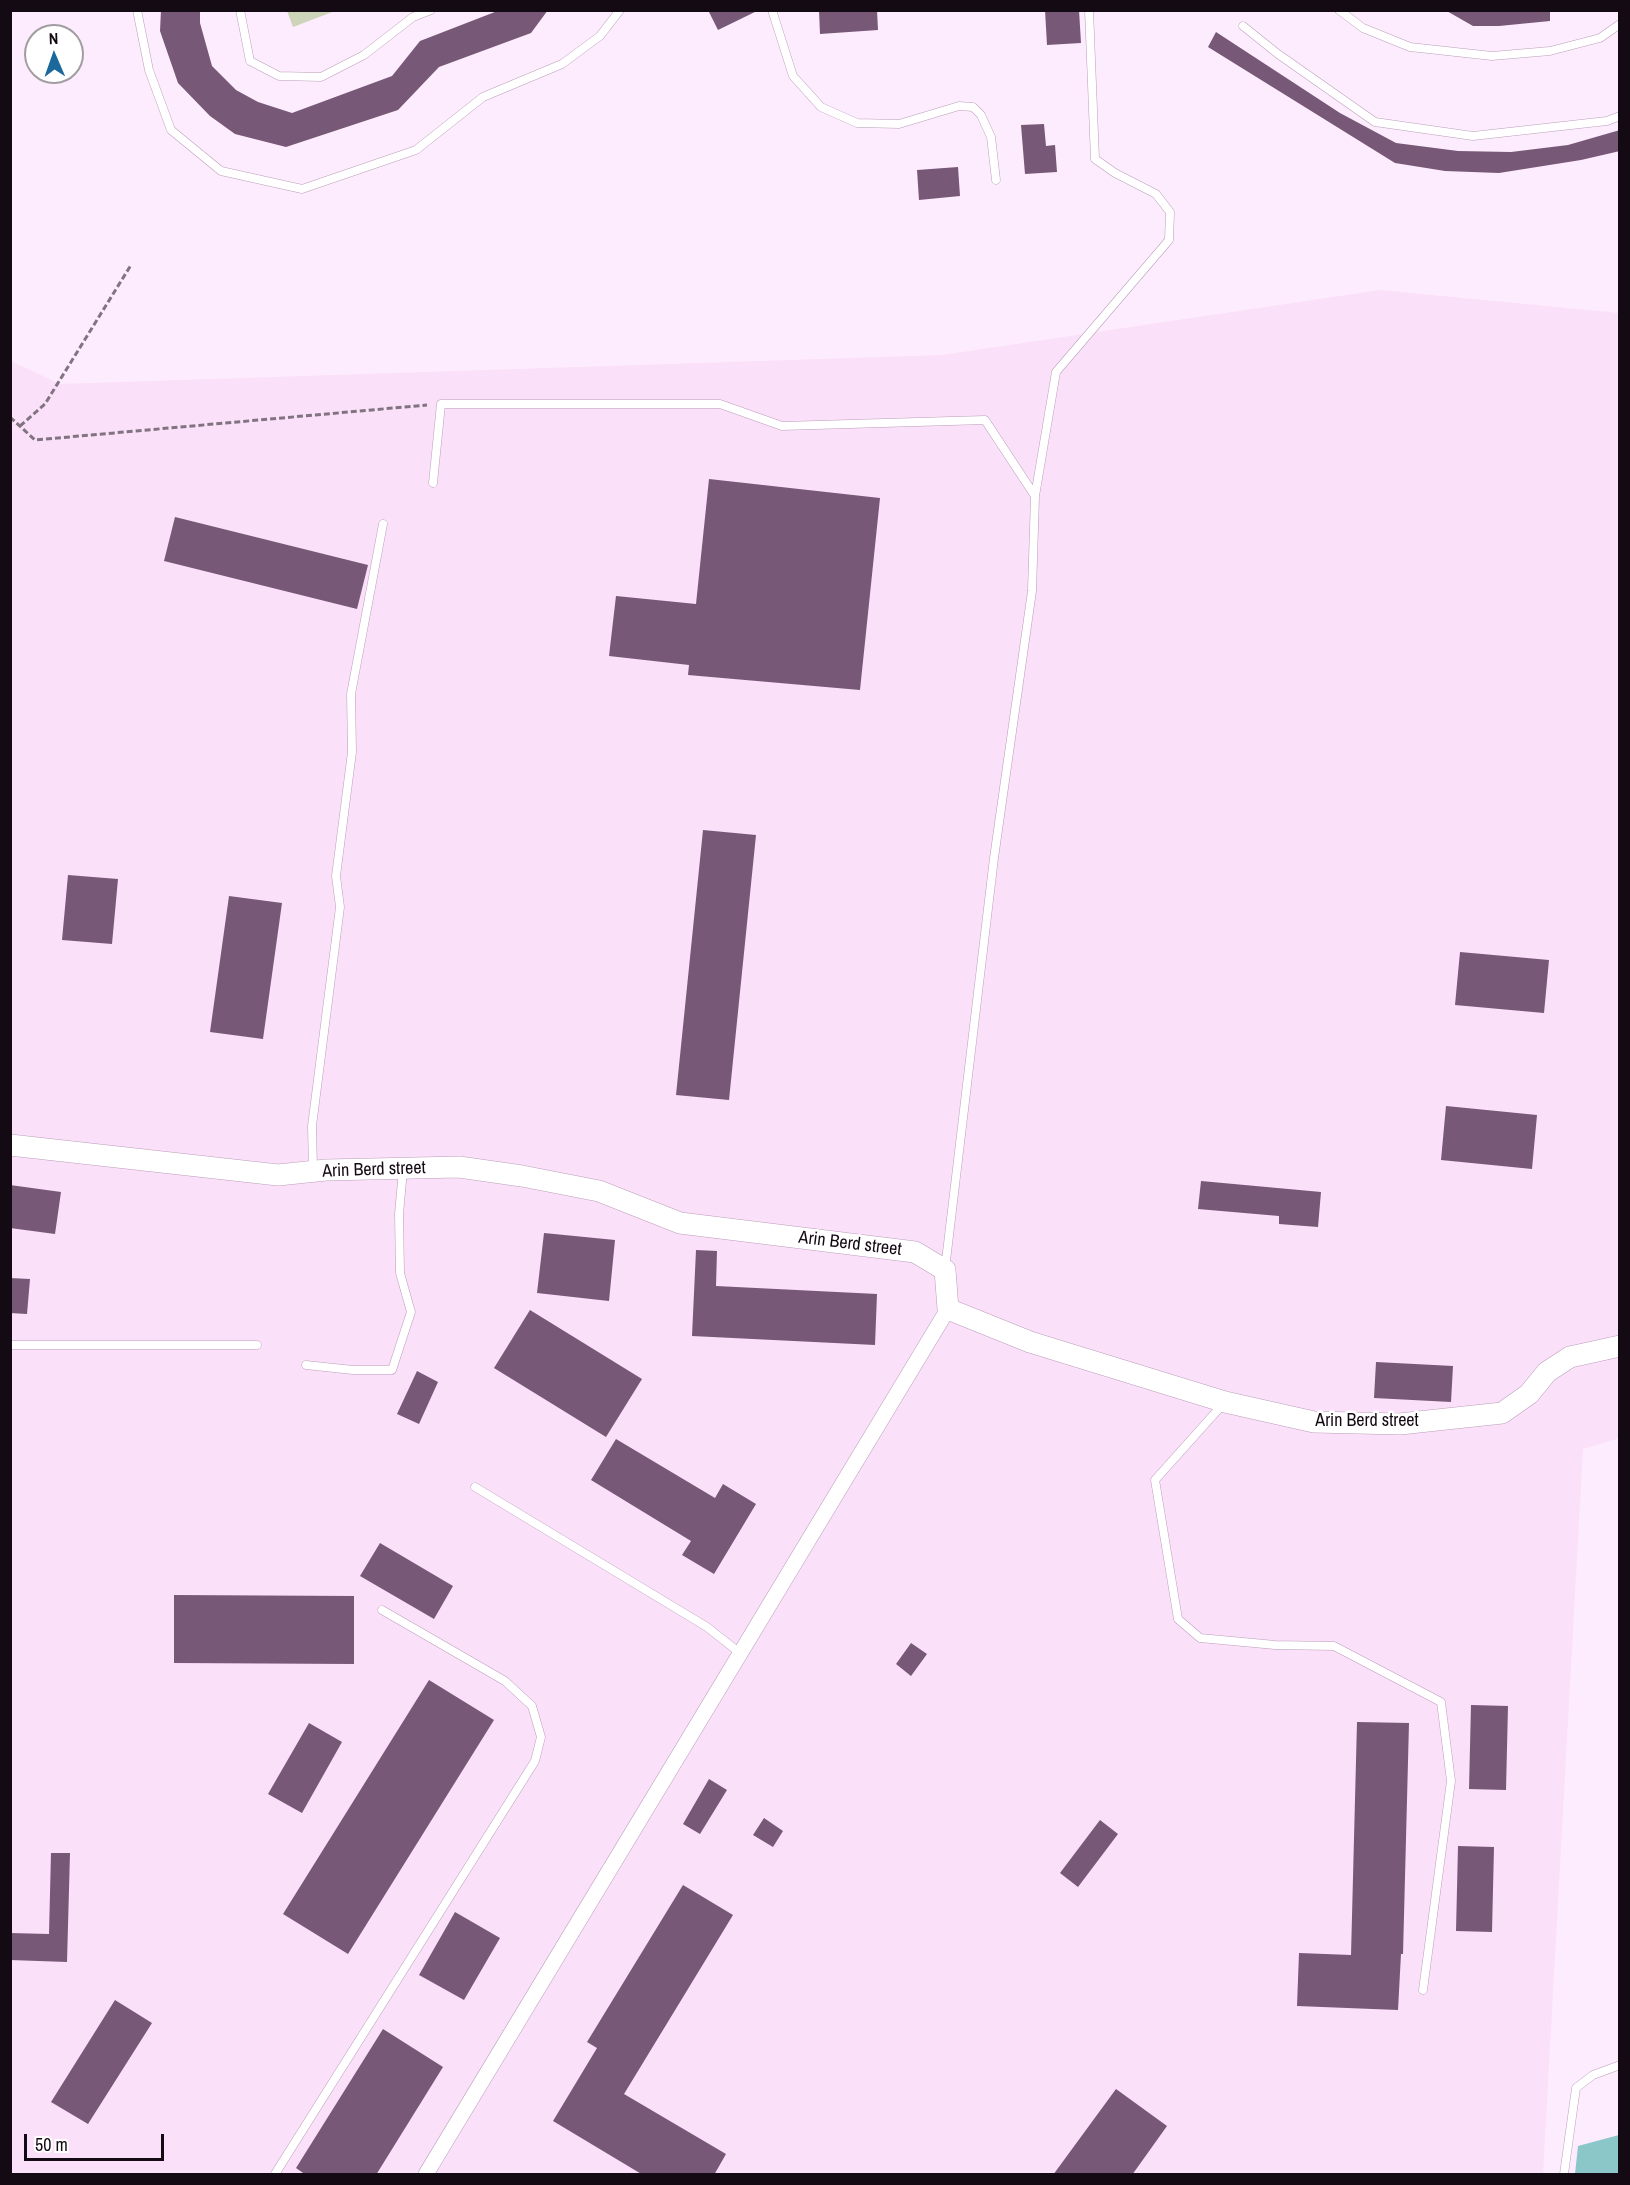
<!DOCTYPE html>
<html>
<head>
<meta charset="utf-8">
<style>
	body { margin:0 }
	#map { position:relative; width:1630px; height:2185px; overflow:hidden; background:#fdecfd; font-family:"Archivo Narrow",sans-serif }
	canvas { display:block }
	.frame { position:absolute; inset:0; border:12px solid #140a13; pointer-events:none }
	.north { position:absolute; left:24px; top:24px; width:60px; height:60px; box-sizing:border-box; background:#fff; border:2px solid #a19da1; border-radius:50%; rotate:358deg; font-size:16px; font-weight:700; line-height:24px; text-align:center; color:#140a13 }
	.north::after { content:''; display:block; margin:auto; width:21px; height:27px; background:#1b699b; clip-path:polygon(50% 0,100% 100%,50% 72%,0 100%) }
	.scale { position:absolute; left:24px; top:2134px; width:140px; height:27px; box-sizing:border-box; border:3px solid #140a13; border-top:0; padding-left:8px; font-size:18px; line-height:21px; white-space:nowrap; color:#140a13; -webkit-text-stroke:4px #fff; paint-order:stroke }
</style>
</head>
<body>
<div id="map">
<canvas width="1630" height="2185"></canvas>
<div class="frame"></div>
<div class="north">N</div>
<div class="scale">50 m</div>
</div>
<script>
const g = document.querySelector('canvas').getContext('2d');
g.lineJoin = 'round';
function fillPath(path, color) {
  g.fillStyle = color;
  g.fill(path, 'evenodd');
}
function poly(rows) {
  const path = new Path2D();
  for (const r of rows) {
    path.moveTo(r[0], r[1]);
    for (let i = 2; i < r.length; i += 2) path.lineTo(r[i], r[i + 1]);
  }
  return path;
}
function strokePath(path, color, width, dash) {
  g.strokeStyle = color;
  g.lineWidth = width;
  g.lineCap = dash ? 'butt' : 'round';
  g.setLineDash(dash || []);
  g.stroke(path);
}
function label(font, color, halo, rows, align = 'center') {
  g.font = font + ' "Archivo Narrow",sans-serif';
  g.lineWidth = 5;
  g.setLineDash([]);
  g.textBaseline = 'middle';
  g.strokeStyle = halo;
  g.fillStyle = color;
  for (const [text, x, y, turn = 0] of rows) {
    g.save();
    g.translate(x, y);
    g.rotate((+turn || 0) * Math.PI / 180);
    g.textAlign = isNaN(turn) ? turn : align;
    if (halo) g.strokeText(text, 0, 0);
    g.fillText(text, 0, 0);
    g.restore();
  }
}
fillPath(poly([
	[1380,290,1619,313,1620,1438,1583,1449,1543,2174,11,2174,11,361,60,384,942,355]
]), '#fbe0fa');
fillPath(poly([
	[287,11,335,11,293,27]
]), '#ced4ba');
fillPath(poly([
	[1619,2135,1619,2174,1575,2174,1578,2146]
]), '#8bc6c9');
fillPath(poly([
	[161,10,200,10,200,23,212,66,236,90,258,102,292,113,392,76,420,41,500,10,548,10,531,33,439,67,398,110,286,147,235,134,210,116,178,83,160,31],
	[708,10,759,10,718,30],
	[819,10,877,10,878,30,820,34],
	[1045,10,1079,10,1081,43,1047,45],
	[1445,10,1550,10,1550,21,1499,26,1473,26],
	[1216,32,1340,113,1396,143,1458,151,1511,152,1568,145,1620,130,1620,151,1581,160,1499,173,1445,171,1395,163,1208,47],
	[1044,124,1046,146,1055,145,1057,172,1025,174,1021,125],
	[958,167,960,196,919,200,917,170],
	[709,479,880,498,860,690,688,675,689,665,609,656,616,596,696,604],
	[175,517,368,565,357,609,164,561],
	[703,830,756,835,729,1100,676,1095],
	[68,875,118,879,112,944,62,940],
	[229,896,282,903,263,1039,210,1032],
	[1460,952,1549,960,1544,1013,1455,1005],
	[1446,1106,1537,1115,1532,1169,1441,1160],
	[1201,1181,1321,1192,1318,1227,1279,1224,1279,1216,1198,1209],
	[10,1185,61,1192,55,1234,10,1228],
	[544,1233,615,1240,609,1301,537,1293],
	[696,1250,717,1251,716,1286,877,1294,875,1345,692,1336],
	[10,1278,30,1279,27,1314,10,1313],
	[530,1310,642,1379,606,1437,494,1368],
	[1376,1362,1453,1366,1451,1402,1374,1398],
	[417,1371,438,1382,419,1424,397,1414],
	[616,1439,715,1498,723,1484,756,1504,714,1574,682,1555,691,1541,591,1480],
	[380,1543,453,1586,434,1619,360,1576],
	[174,1595,354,1596,354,1664,174,1663],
	[911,1643,927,1654,911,1676,896,1664],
	[429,1680,494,1720,348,1954,283,1914],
	[1471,1705,1508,1706,1506,1790,1469,1789],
	[1357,1722,1409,1723,1403,1954,1401,1954,1398,2010,1297,2006,1299,1953,1351,1955],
	[309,1723,342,1742,302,1813,268,1794],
	[709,1779,727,1790,700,1834,683,1824],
	[764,1818,783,1831,773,1847,753,1835],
	[1100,1820,1118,1834,1078,1887,1060,1873],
	[1458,1846,1494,1847,1492,1932,1456,1931],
	[51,1853,70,1853,67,1962,10,1960,10,1933,49,1934],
	[683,1885,733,1915,624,2094,726,2154,714,2175,643,2175,553,2121,597,2048,587,2042],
	[455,1912,500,1938,464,2000,419,1975],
	[115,2000,152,2023,88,2124,51,2102],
	[383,2029,443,2067,376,2175,306,2175,296,2168],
	[1116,2089,1167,2126,1132,2175,1053,2175]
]), '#775877');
const lane = poly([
	[137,10,149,70,171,130,221,171,302,189,416,150,483,97,562,64,600,36,620,10],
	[240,10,250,61,279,76,321,77,364,55,413,17,431,10],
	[772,10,793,76,821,107,857,123,899,124,959,106,973,107,981,115,991,137,996,180],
	[1339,10,1363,28,1410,47,1492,56,1550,51,1600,38,1620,24],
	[1243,26,1278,54,1375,122,1473,136,1607,121,1620,116],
	[433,483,441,404,720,404,782,426,985,420,1035,496],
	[313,1170,312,1126,340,907,336,876,352,752,351,694,383,524],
	[945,1269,994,858,1032,591,1035,496,1056,372,1169,240,1170,212,1156,194,1115,173,1095,159,1089,10],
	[10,1345,257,1345],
	[306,1365,353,1370,392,1370,411,1312,400,1273,399,1214,403,1170],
	[1224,1403,1155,1480,1178,1619,1200,1638,1275,1645,1334,1646,1441,1702,1451,1781,1423,1990],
	[475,1487,707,1627,740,1653],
	[275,2174,535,1761,541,1737,532,1706,505,1681,382,1610],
	[1564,2174,1576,2088,1593,2075,1620,2065]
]);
const street = poly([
	[426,2174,948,1309]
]);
const secondary = poly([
	[10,1145,278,1175,326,1170,459,1167,522,1176,599,1191,680,1223,915,1252,945,1270,948,1309,1030,1342,1225,1402,1314,1422,1400,1424,1502,1413,1529,1394,1547,1372,1570,1357,1620,1346]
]);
strokePath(lane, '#ba9fb9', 9);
strokePath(street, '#ba9fb9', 16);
strokePath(secondary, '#ba9fb9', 22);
strokePath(poly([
	[10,417,35,440,427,405],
	[20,426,45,404,131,265]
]), '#817481', 3, [6, 3]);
strokePath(lane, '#fff', 8);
strokePath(street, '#fff', 15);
strokePath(secondary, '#fff', 21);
label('18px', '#140a13', '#fff', [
	["Arin Berd street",374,1170,-2],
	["Arin Berd street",850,1244,7],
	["Arin Berd street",1367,1421]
]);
</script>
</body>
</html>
